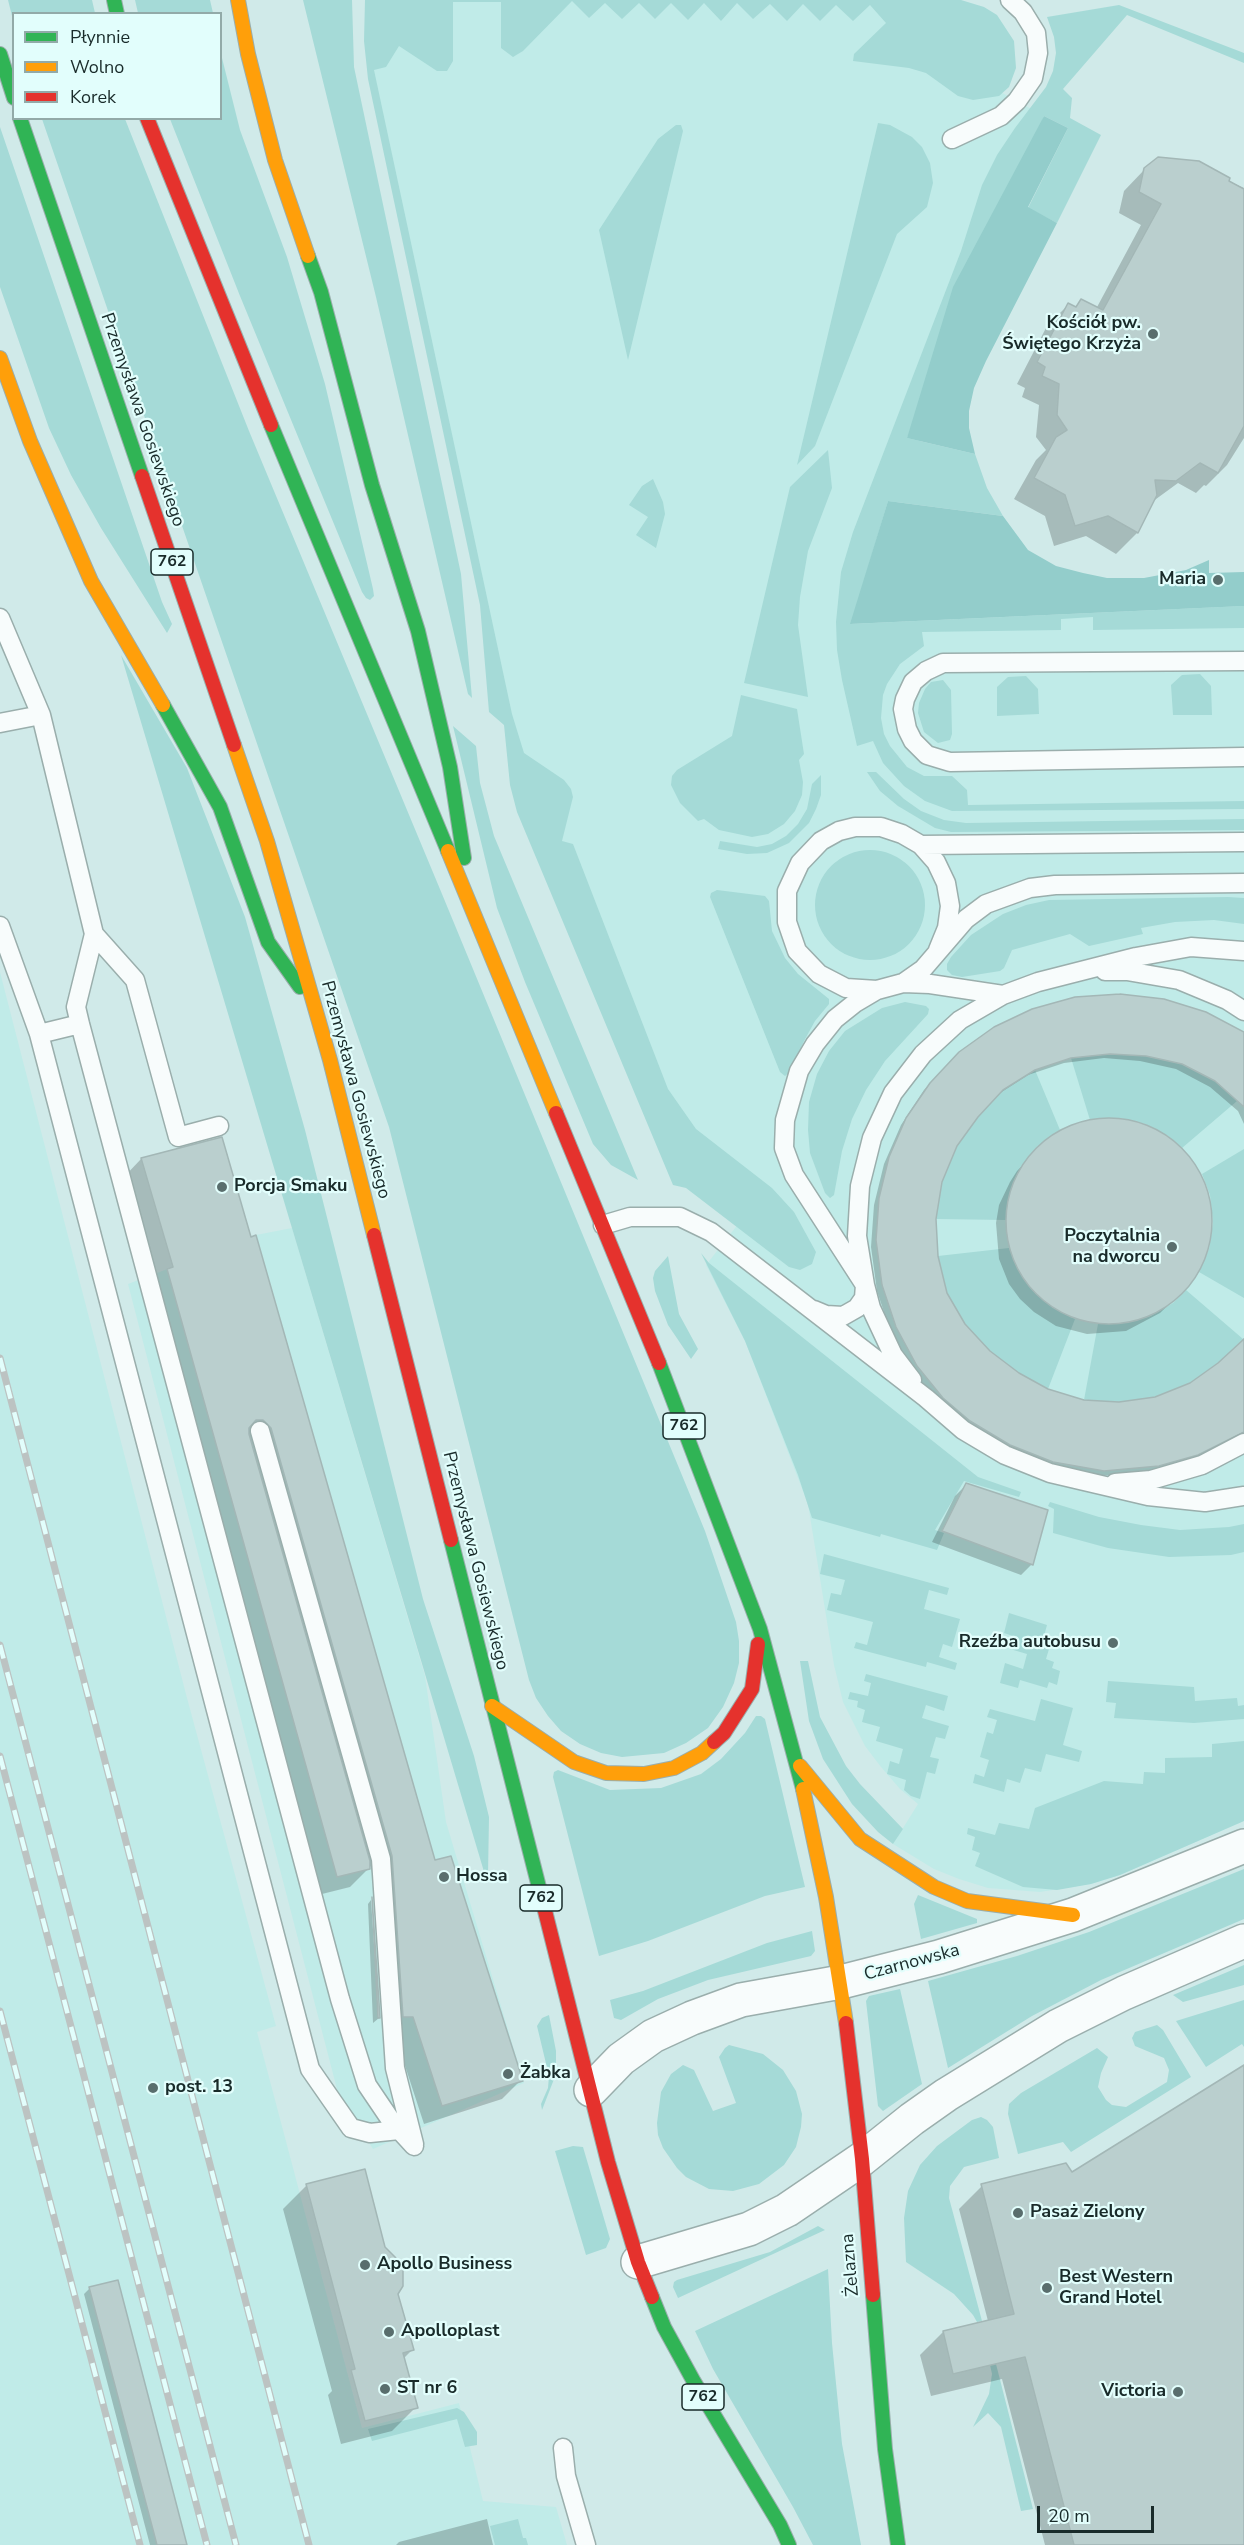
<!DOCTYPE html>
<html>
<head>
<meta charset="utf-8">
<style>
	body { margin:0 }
	#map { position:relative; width:1244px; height:2545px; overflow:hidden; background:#d0eae9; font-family:"Nunito Sans",sans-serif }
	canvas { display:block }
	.legend { position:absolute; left:12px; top:12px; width:210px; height:108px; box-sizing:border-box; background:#e2fefc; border:2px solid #92aaa8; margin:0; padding:8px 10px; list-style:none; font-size:18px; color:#192b2a }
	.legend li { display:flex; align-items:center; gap:12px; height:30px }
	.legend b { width:30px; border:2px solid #92aaa8 }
	.scale { position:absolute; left:1037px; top:2506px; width:117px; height:27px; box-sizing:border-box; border:3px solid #192b2a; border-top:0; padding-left:8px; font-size:18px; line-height:21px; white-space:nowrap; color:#192b2a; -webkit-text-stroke:4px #e2fefc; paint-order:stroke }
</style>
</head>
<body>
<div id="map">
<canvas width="1244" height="2545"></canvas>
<ul class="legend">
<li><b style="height:8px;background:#30b455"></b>Płynnie</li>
<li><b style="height:8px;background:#ff9f0a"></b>Wolno</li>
<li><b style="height:8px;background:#e5322d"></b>Korek</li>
</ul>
<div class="scale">20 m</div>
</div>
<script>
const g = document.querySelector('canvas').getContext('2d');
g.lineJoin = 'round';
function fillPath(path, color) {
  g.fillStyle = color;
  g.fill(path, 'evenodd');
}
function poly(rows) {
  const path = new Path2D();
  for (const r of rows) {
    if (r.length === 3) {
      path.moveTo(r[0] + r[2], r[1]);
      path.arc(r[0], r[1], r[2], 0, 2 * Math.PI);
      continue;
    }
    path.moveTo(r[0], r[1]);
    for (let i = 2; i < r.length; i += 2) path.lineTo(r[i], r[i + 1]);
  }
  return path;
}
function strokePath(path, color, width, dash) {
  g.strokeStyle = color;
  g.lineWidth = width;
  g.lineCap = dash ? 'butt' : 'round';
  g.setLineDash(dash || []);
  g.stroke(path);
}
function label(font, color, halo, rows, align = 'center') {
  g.font = font + ' "Nunito Sans",sans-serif';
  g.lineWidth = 4.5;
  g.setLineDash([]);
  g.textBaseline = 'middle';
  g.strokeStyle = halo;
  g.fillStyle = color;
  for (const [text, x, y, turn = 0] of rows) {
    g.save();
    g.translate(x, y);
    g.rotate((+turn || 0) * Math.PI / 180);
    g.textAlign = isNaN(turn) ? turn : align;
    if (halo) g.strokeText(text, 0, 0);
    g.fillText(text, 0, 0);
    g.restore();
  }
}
fillPath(poly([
	[369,0,909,0,988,85,1044,116,851,624,1244,606,1244,1821,1120,1875,1091,1884,1040,1892,988,1888,959,1879,934,1869,893,1844,918,1804,900,1789,881,1767,865,1746,843,1702,834,1665,808,1504,745,1341,706,1265,739,1223,681,1144,512,740,494,647,397,214,372,81],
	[0,972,187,1698,276,2026,257,2032,362,2428,459,2403,483,2501,556,2507,567,2545,0,2545],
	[292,1228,425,1676,446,1822,524,2083,373,2149,338,2093,128,1284,256,1235]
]), '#c0ebe8');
fillPath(poly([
	[8,0,92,0,95,13,14,14,13,20],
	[135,0,210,0,213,13,138,13],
	[303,0,352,0,354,67,461,574,472,698,468,694,376,297],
	[365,0,961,0,984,7,997,15,1014,41,1016,68,1009,87,999,96,973,100,958,96,926,73,909,68,853,61,854,54,886,23,870,5,853,21,836,5,820,21,803,4,787,21,770,4,753,19,737,3,721,21,704,3,688,20,671,3,655,19,639,3,622,19,605,3,589,18,572,1,523,51,513,57,501,48,501,2,453,2,453,61,447,71,437,71,399,46,386,67,374,70,512,714,524,753,564,780,571,789,573,797,562,841,573,844,668,1089,696,1129,772,1188,794,1212,816,1252,812,1264,800,1270,789,1267,686,1188,673,1185,517,812,510,785,504,725,489,712,480,605,368,79,364,41],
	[1119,5,1244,53,1244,63,1127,15,1063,89,1072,98,1070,118,1101,135,1057,223,1028,208,1068,128,1044,116,907,438,975,454,987,488,1003,516,888,501,851,624,1244,606,1244,628,1093,630,1093,617,1061,619,1061,630,922,632,924,646,900,664,887,684,883,695,881,718,884,734,890,746,907,767,924,776,952,776,967,790,968,805,1244,801,1244,809,952,811,925,801,904,786,883,763,873,741,857,746,842,680,837,650,836,622,841,572,853,532,961,251,982,185,997,155,1015,128,1046,87,1053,71,1056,53,1054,37,1047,17],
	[221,54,240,130,287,257,325,384,373,589,374,596,370,600,366,598,362,592,240,296,170,119,220,118],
	[42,119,125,119,249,431,442,894,705,1531,736,1622,739,1641,739,1663,734,1683,723,1707,708,1728,686,1743,664,1753,622,1757,601,1753,580,1744,561,1731,548,1716,536,1698,529,1680,389,1127],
	[878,123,890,125,912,137,922,147,930,163,933,183,927,207,897,234,815,446,797,465],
	[676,125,681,125,683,131,628,360,599,230,658,139],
	[0,127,162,602,172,624,167,633,101,528,71,475,49,428,0,287],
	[828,450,832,488,808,551,800,597,798,625,808,697,744,683,790,487],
	[653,479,663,502,665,514,656,548,636,535,648,517,629,505,642,486],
	[121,655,187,768,245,917,305,1130,423,1599,474,1756,489,1817,488,1875,485,1875],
	[1200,674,1211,686,1212,715,1173,715,1171,685,1182,675],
	[1026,676,1038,689,1039,714,997,716,997,687,1008,677],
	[943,680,951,690,952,734,950,740,938,743,924,732,918,713,919,703,925,689,931,682],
	[741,695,797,709,804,754,799,760,803,782,802,795,795,811,784,824,768,834,752,837,719,830,704,819,698,821,680,803,671,785,672,776,677,770,732,736],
	[453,726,476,746,480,783,494,836,638,1180,611,1165,593,1144,525,982,497,908],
	[867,772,876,772,904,799,921,811,944,820,966,823,1244,819,1244,830,951,832,935,828,898,806,880,791],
	[821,775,821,795,816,809,809,823,789,843,767,853,747,854,718,849,720,841,757,847,772,844,786,836,798,824,807,809,812,784],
	[870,905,55],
	[717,890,765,896,769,901,772,931,785,958,798,974,829,999,829,1004,815,1021,804,1041,790,1072,785,1076,780,1072,710,897,711,893],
	[1228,897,1244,898,1244,924,1214,920,1175,922,1141,928,1143,934,1089,946,1070,934,1012,950,1004,968,1000,971,962,977,952,975,947,970,947,964,951,957,971,935,1003,914,1026,905,1049,900],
	[905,1002,926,1006,929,1009,928,1014,885,1061,866,1090,852,1119,842,1151,834,1195,830,1198,825,1193,810,1153,808,1130,809,1102,817,1074,829,1051,845,1031,882,1008],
	[1110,1054,1146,1056,1182,1064,1215,1081,1237,1101,1182,1148,1168,1136,1145,1124,1119,1118,1090,1120,1071,1058],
	[1035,1070,1060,1130,1036,1148,1021,1169,1010,1193,1006,1220,936,1219,942,1182,957,1146,978,1117,1003,1090],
	[1244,1149,1244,1298,1199,1272,1209,1249,1213,1222,1210,1195,1202,1174],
	[1009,1248,1020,1273,1031,1289,1052,1307,1075,1319,1048,1389,1019,1373,990,1351,965,1324,947,1293,938,1256],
	[701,1253,709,1263,978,1477,1021,1492,1019,1497,964,1481,935,1530,944,1533,937,1550,881,1534,880,1537,812,1518,798,1475,745,1341],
	[668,1256,679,1314,698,1349,691,1359,668,1325,655,1291,653,1278,655,1271],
	[1186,1290,1243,1339,1218,1363,1190,1383,1155,1397,1119,1402,1084,1400,1098,1324,1125,1323,1151,1316,1173,1303],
	[1050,1502,1099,1517,1141,1525,1180,1530,1229,1527,1244,1524,1244,1552,1231,1555,1169,1557,1108,1548,1053,1533,1054,1509,1048,1506],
	[824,1554,949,1588,947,1595,929,1590,924,1609,960,1619,952,1647,943,1644,939,1657,957,1663,955,1670,927,1662,926,1667,854,1648,856,1642,867,1645,873,1622,827,1610,831,1593,841,1595,845,1580,820,1574],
	[1009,1613,1047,1625,1044,1636,1052,1639,1046,1659,1054,1662,1052,1668,1060,1671,1057,1685,1049,1682,1047,1688,1020,1680,1018,1688,1000,1683,1005,1663,1023,1669,1027,1654,1010,1649,1013,1636,1004,1633],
	[800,1661,808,1661,820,1717,846,1766,860,1784,903,1829,893,1844,878,1832,852,1804,823,1759,809,1721],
	[866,1674,948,1696,944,1711,926,1705,922,1718,949,1726,945,1739,936,1737,930,1757,939,1759,935,1774,927,1772,920,1799,911,1796,904,1790,906,1780,887,1774,890,1761,899,1764,903,1749,876,1741,880,1727,862,1722,865,1710,857,1707,858,1701,848,1699,850,1692,868,1696,871,1683,864,1681],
	[1108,1681,1194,1687,1195,1701,1237,1698,1238,1706,1244,1705,1244,1719,1194,1723,1114,1718,1116,1703,1106,1702],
	[1041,1699,1073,1708,1063,1745,1082,1751,1079,1762,1046,1754,1041,1772,1025,1768,1020,1783,1007,1779,1004,1792,973,1783,975,1774,984,1777,989,1760,980,1757,987,1732,993,1734,997,1720,987,1717,990,1709,1035,1721],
	[756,1716,761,1716,765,1719,805,1887,765,1896,648,1941,599,1956,553,1777,554,1772,558,1770,610,1790,661,1788,701,1774,721,1759,745,1733],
	[1244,1741,1244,1821,1120,1875,1091,1884,1057,1890,1023,1887,975,1866,980,1853,972,1850,975,1837,967,1834,968,1828,995,1835,999,1823,1029,1829,1035,1808,1104,1781,1143,1784,1144,1772,1165,1773,1165,1758,1212,1757,1212,1744],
	[1244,1869,1244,1919,1101,1980,1032,2016,948,2068,928,1981,1017,1956,1089,1932],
	[918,1895,977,1919,977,1923,921,1939,914,1904],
	[812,1931,815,1951,811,1956,708,1980,658,1999,621,2020,614,2018,610,2000,643,1991,767,1943],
	[1244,1965,1244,1985,1183,2002,1173,1995],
	[900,1989,922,2084,883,2111,878,2106,866,2001,869,1996],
	[1244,2000,1244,2047,1242,2044,1206,2067,1176,2021],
	[549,2015,556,2051,556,2074,542,2110,541,2104,548,2088,549,2076,537,2026,542,2018],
	[1157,2025,1163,2030,1191,2077,1071,2152,1063,2142,1018,2154,1008,2114,1009,2104,1021,2093,1097,2048,1108,2057,1101,2073,1098,2087,1106,2100,1112,2105,1126,2107,1167,2082,1169,2070,1164,2058,1135,2046,1132,2038,1135,2032],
	[729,2045,763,2054,783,2070,796,2091,802,2114,801,2127,796,2147,784,2165,759,2184,733,2191,709,2189,686,2177,677,2168,663,2148,658,2135,657,2123,661,2092,671,2074,683,2065,694,2070,713,2111,736,2103,719,2057,725,2048],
	[981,2117,987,2120,993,2127,999,2158,964,2167,950,2186,949,2198,982,2321,977,2322,973,2315,954,2294,906,2262,904,2218,908,2191,920,2165,937,2146,972,2120],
	[573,2146,583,2147,610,2239,606,2248,586,2255,555,2151],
	[818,2226,825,2230,678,2298,673,2287,674,2282,677,2280,770,2252],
	[828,2269,832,2343,842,2444,861,2545,813,2545,793,2507,713,2369,695,2331],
	[996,2364,1033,2509,1021,2511,1001,2427,988,2413,973,2427,989,2394,992,2374,990,2365],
	[457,2408,464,2412,477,2432,477,2445,465,2447,457,2419,372,2441,368,2429],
	[518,2519,523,2538,526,2538,528,2545,495,2545,490,2526]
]), '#a5dad7');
fillPath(poly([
	[1044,116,1068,128,1028,207,1057,223,986,361,974,388,969,411,969,428,975,454,907,438,953,287],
	[888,501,1003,516,1028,550,1056,566,1083,573,1107,578,1144,578,1186,570,1209,560,1209,573,1244,572,1244,606,850,624]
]), '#93cdcb');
fillPath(poly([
	[1145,169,1227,180,1244,188,1244,438,1227,465,1206,486,1204,485,1196,493,1178,483,1152,502,1137,533,1116,554,1086,536,1054,546,1045,516,1014,499,1036,460,1046,450,1036,437,1039,405,1022,397,1025,388,1017,384,1047,326,1068,305,1074,308,1081,301,1096,309,1141,225,1119,213,1124,191],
	[1244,1033,1244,1124,1238,1111,1210,1087,1176,1069,1140,1061,1104,1058,1064,1063,1028,1075,997,1095,976,1116,956,1146,941,1182,934,1219,937,1256,946,1293,964,1325,989,1352,1018,1374,1048,1390,1083,1402,1120,1403,1156,1398,1190,1384,1219,1364,1244,1338,1244,1432,1191,1460,1142,1473,1098,1476,1047,1467,1004,1450,938,1403,911,1371,891,1333,877,1291,871,1247,874,1205,884,1164,901,1125,924,1090,960,1053],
	[1119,1120,1156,1130,1175,1143,1189,1157,1200,1175,1208,1195,1211,1231,1202,1264,1188,1286,1160,1313,1126,1331,1087,1334,1056,1326,1034,1312,1020,1299,1009,1284,999,1259,996,1223,999,1205,1010,1182,1017,1171,1047,1140,1068,1128,1083,1123],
	[221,1138,434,1862,521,2080,502,2099,424,2124,395,2035,371,1866,350,1887,318,1895,123,1178,141,1159],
	[966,1485,1032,1564,1021,1575,932,1542,955,1496],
	[371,1900,379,2018,373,2023,368,1904],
	[1244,2066,1244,2545,1045,2545,1002,2379,931,2396,920,2355,943,2332,988,2321,959,2209,982,2186,1072,2174],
	[307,2185,383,2248,412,2350,403,2359,416,2407,392,2431,341,2444,328,2395,332,2391,283,2209],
	[90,2288,186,2545,150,2545,84,2294],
	[487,2519,493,2545,396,2545,399,2542]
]), '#0003');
const building = poly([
	[1158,157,1199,161,1230,178,1229,181,1244,189,1244,426,1218,473,1200,463,1176,481,1155,480,1157,495,1138,533,1108,516,1075,526,1065,495,1034,478,1056,437,1067,430,1057,415,1059,384,1042,376,1045,367,1037,362,1068,303,1076,307,1081,299,1103,310,1161,204,1139,192,1144,168,1158,157],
	[1120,994,1164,999,1206,1012,1244,1032,1244,1107,1215,1081,1182,1064,1146,1056,1110,1054,1071,1058,1035,1070,1003,1090,978,1117,957,1146,942,1182,936,1219,938,1256,947,1293,965,1324,990,1351,1019,1373,1048,1389,1084,1400,1119,1402,1155,1397,1190,1383,1218,1363,1244,1339,1244,1432,1198,1455,1159,1466,1104,1471,1053,1462,1010,1445,970,1421,943,1398,917,1366,896,1327,882,1285,876,1240,879,1198,889,1157,906,1118,930,1083,959,1052,994,1027,1032,1009,1075,997,1120,994],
	[1109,1221,103],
	[222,1137,251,1237,256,1235,435,1860,451,1856,523,2081,442,2106,413,2017,403,2017,392,1856,271,1428,263,1420,256,1420,249,1428,249,1434,370,1861,370,1869,337,1877,167,1269,173,1267,141,1158,222,1137],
	[966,1483,1048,1510,1033,1565,942,1531,966,1483],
	[372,1897,380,2018,378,2018,372,1897],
	[1244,2065,1244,2545,1074,2545,1025,2357,953,2374,943,2331,1014,2314,981,2184,1066,2163,1072,2172,1244,2065],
	[365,2169,385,2247,400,2262,403,2269,403,2286,398,2294,414,2350,403,2353,418,2408,365,2421,351,2370,355,2369,306,2184,365,2169],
	[118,2280,187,2545,157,2545,89,2287,118,2280]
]);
fillPath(building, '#bacfce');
strokePath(building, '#a3b7b6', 1.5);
const lane = poly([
	[952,139,1001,116,1017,101,1033,78,1038,53,1036,33,1023,12,1010,0],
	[0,618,41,715],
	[1244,661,943,663,926,671,913,682,905,699,903,709,907,729,913,741,927,755,950,762,1244,757],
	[0,723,41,715,94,934,135,980,178,1137,219,1126],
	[921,845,1244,842],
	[0,926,39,1034,310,2069,351,2128,370,2133,399,2130],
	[94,934,76,1007,80,1024,340,1999,367,2085,392,2122,414,2146],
	[1105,971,1127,971,1179,980,1227,1000,1244,1011],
	[903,983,923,969,966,919,986,904,1030,888,1055,885,1244,883],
	[877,990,846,988,819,974,797,951,787,922,787,891,800,863,821,841,839,831,855,827,881,827,902,834,921,845,936,862,946,883,950,906,947,928,938,950],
	[39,1034,80,1024],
	[603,1225,630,1217,680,1217,711,1232,926,1398,963,1430,1005,1455,1050,1473,1148,1496,1205,1502,1244,1496],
	[814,1310,826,1315,843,1316,857,1308,864,1298,865,1285,794,1175,784,1148,785,1120,799,1071,815,1044,835,1019,855,1003,877,990,903,983,930,984,1003,995],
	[912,1380,893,1355,871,1308,865,1285,857,1236,860,1186,872,1138,893,1093,923,1054,960,1020,1003,995,1038,982,1136,957,1191,947,1244,951],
	[260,1431,381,1859,395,2068,414,2144],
	[1115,1483,1151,1480,1202,1465,1244,1443],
	[563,2448,566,2476,586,2545]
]);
const street = poly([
	[591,2090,621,2059,653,2036,692,2018,741,2000,841,1982,939,1957,1073,1915,1244,1846],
	[638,2262,749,2229,787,2210,862,2159,912,2119,946,2095,1058,2026,1124,1993,1244,1941]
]);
const fast = poly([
	[114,0,117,14],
	[0,54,14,98],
	[20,118,142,476],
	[308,256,321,292,372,485,418,631,450,767,464,858],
	[271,425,448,851],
	[163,705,220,807,268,942,300,987],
	[659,1363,760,1629,803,1789],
	[451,1540,543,1903],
	[873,2295,885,2449,898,2545],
	[652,2297,664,2327,693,2380,780,2525,789,2545]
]);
const slow = poly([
	[238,0,248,54,275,160,308,256],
	[0,358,30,441,91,581,163,705],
	[234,745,267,841,330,1060,374,1235],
	[448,851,556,1113],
	[492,1706,574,1762,606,1773,644,1774,674,1768,702,1753,714,1742],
	[800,1766,860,1839,934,1887,967,1901,1073,1915],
	[803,1789,826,1897,846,2023]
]);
const jam = poly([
	[147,118,271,425],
	[142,476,234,745],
	[556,1113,659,1363],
	[374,1235,451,1540],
	[714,1742,724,1733,752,1689,758,1644],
	[543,1903,608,2162,638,2262,652,2297],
	[846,2023,862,2159,873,2295]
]);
strokePath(lane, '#9aaeac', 21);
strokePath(street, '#9aaeac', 36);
strokePath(fast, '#9aaeac', 16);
strokePath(slow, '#9aaeac', 16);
strokePath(jam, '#9aaeac', 16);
strokePath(lane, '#f8fcfc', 18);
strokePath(street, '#f8fcfc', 33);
strokePath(fast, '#30b455', 14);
strokePath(slow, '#ff9f0a', 14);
strokePath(jam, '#e5322d', 14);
const rail = poly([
	[0,1358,309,2545],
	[0,1645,236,2545],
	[0,1756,207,2545],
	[0,2011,140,2545]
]);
strokePath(rail, '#bcc3c2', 7);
strokePath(rail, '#e2fefc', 4.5, [14]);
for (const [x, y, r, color] of [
	[1153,334,6,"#596e6d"],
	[1218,580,6,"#596e6d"],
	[222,1187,6,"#596e6d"],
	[1172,1247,6,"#596e6d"],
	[1113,1643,6,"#596e6d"],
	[444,1877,6,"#596e6d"],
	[508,2074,6,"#596e6d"],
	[153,2088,6,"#596e6d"],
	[1018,2213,6,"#596e6d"],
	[365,2265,6,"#596e6d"],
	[1047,2288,6,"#596e6d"],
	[389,2332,6,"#596e6d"],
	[385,2389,6,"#596e6d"],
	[1178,2392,6,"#596e6d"]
]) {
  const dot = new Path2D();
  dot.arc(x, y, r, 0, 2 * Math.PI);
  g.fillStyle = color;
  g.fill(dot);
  strokePath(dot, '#e2fefc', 2);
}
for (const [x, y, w] of [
	[172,562,42],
	[684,1426,42],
	[541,1898,42],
	[703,2397,42]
]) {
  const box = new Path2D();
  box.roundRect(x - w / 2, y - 13, w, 26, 4.5);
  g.fillStyle = '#e2fefc';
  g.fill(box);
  strokePath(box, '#192b2a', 1.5);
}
label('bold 16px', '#192b2a', null, [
	["762",172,562],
	["762",684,1426],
	["762",541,1898],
	["762",703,2397]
]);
label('bold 18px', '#192b2a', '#e2fefc', [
	["Kościół pw.",1141,324,"right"],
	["Świętego Krzyża",1141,345,"right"],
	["Maria",1206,580,"right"],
	["Porcja Smaku",234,1187],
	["Poczytalnia",1160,1237,"right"],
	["na dworcu",1160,1258,"right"],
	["Rzeźba autobusu",1101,1643,"right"],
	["Hossa",456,1877],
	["Żabka",520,2074],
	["post. 13",165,2088],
	["Pasaż Zielony",1030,2213],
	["Apollo Business",377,2265],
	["Best Western",1059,2278],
	["Grand Hotel",1059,2299],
	["Apolloplast",401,2332],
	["ST nr 6",397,2389],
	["Victoria",1166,2392,"right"]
], 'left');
label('18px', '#192b2a', '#e2fefc', [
	["Przemysława Gosiewskiego",142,420,71],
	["Przemysława Gosiewskiego",355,1090,75],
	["Przemysława Gosiewskiego",475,1561,76],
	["Czarnowska",912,1963,-15],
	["Żelazna",851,2265,-95]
]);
</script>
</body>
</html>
